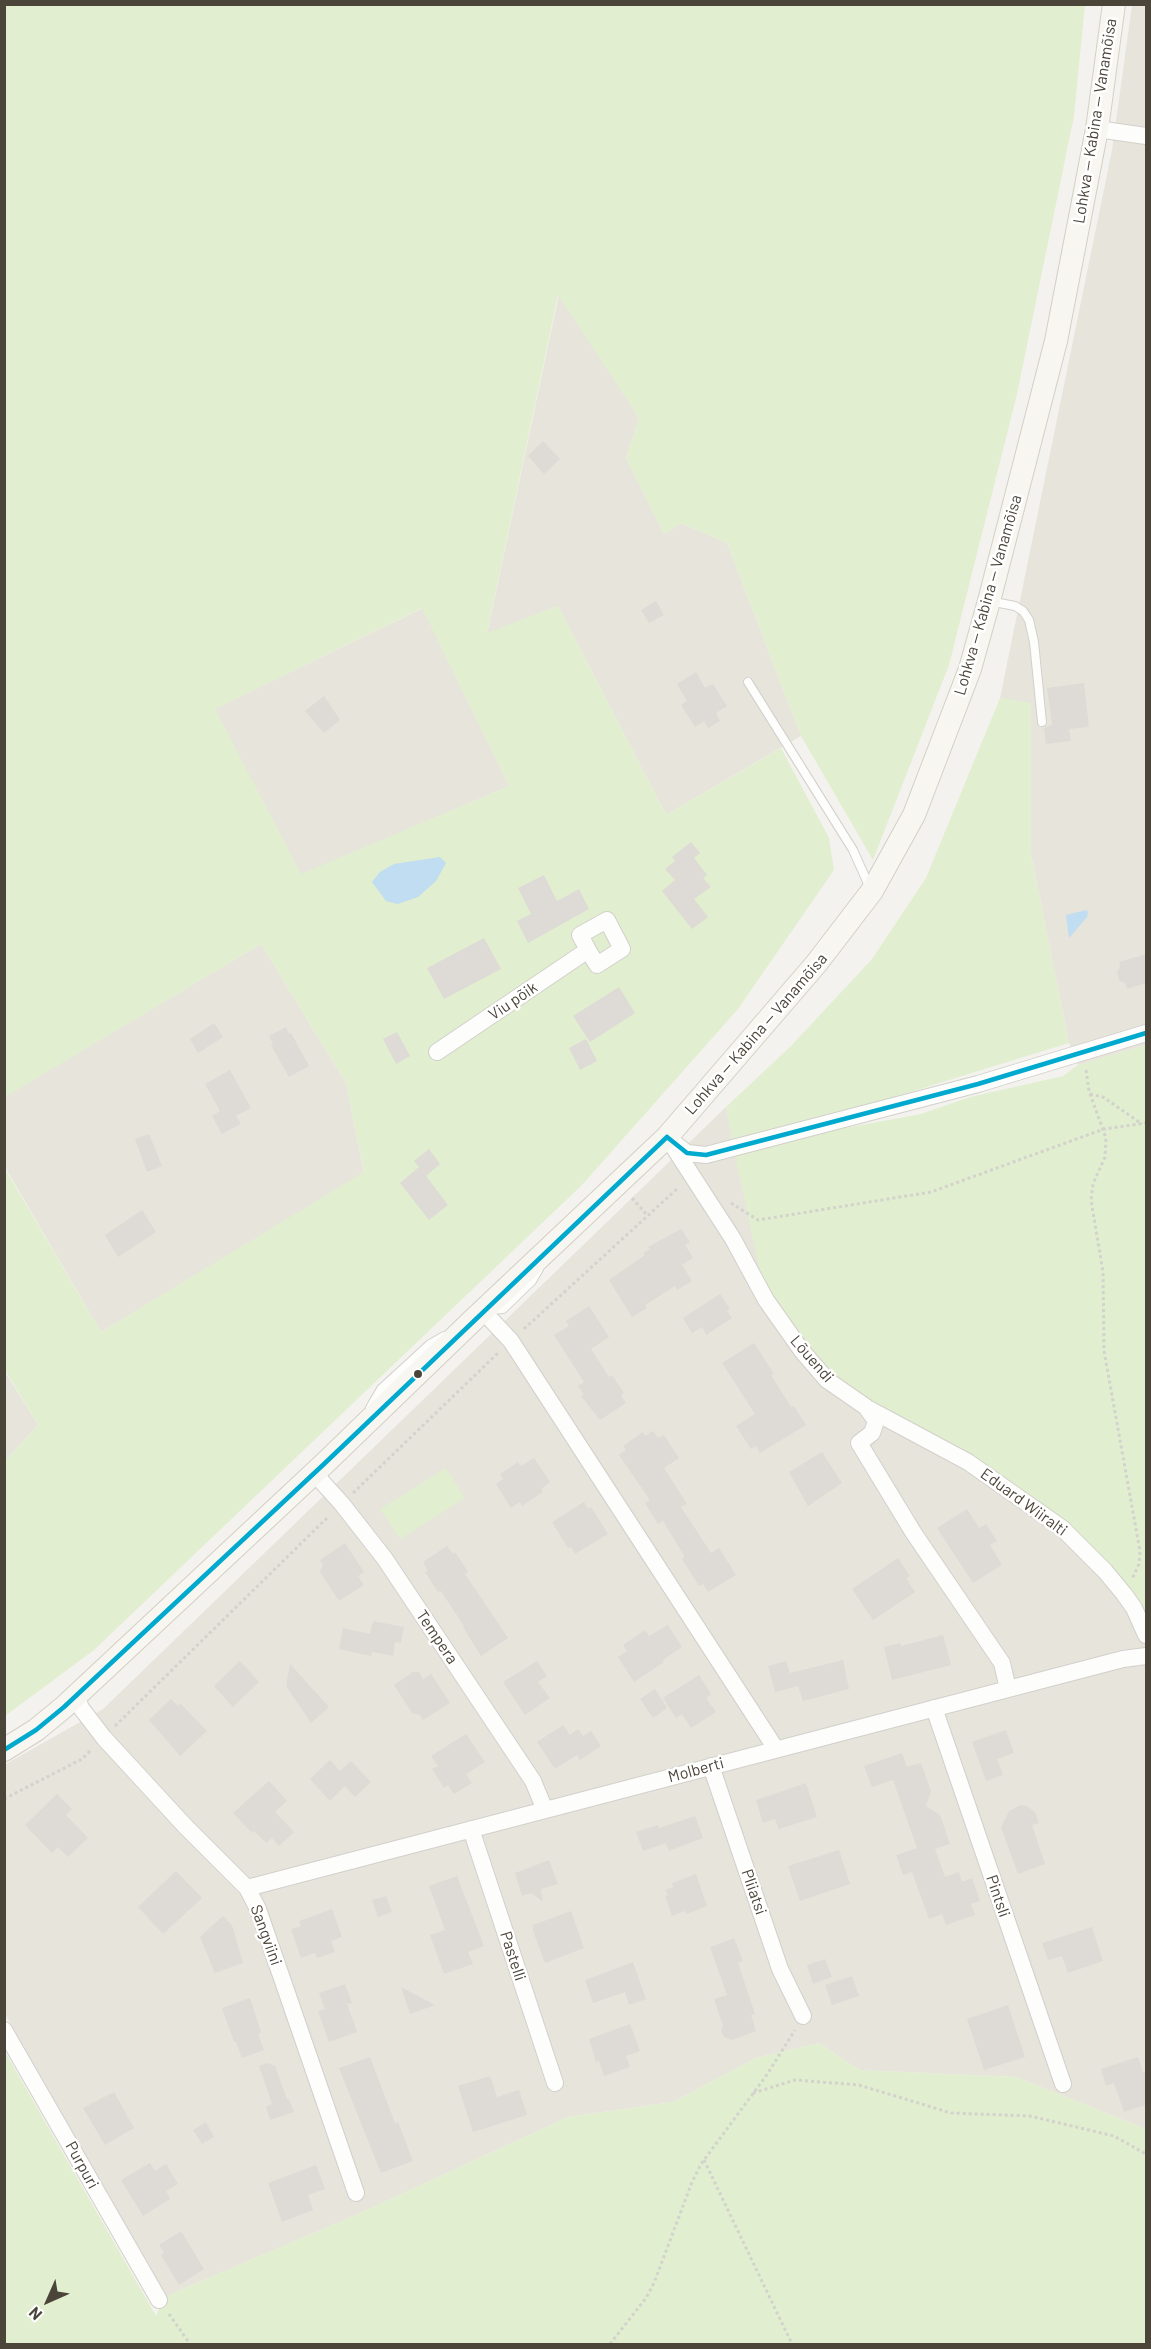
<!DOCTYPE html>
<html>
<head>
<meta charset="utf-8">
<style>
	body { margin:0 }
	#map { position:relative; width:1151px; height:2349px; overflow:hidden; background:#f4f2ee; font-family:Barlow,sans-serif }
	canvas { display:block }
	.frame { position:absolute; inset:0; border:6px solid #4b4439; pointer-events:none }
	.north { position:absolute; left:18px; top:2271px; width:60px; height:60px; -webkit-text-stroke:4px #fff; paint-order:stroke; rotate:225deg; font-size:16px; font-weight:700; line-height:24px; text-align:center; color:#4b4439 }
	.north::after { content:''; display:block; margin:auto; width:21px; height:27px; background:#4b4439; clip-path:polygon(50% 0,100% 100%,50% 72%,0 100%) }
</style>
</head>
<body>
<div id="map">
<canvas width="1151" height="2349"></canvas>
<div class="frame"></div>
<div class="north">N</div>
</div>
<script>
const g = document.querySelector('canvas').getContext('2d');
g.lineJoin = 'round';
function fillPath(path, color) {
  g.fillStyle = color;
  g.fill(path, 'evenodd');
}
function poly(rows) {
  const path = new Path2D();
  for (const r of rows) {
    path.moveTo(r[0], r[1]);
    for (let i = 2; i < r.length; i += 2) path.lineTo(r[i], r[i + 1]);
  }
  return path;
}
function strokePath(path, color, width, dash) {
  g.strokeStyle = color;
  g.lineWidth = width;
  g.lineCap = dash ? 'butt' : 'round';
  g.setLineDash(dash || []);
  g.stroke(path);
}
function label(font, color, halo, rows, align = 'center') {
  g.font = font + ' Barlow,sans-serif';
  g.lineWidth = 5;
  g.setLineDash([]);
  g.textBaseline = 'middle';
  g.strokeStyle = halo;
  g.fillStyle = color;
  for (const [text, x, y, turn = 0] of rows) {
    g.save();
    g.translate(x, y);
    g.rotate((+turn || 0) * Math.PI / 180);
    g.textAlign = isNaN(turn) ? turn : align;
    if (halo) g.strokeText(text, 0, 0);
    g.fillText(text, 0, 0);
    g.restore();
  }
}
fillPath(poly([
	[1132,5,1146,5,1146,1045,1078,1065,1069,1043,1031,854,1031,704,1000,698,1112,150],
	[559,294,639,418,626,458,664,534,681,523,727,543,801,736,666,815,558,606,487,634],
	[423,608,509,786,301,875,214,709],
	[261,944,346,1083,364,1173,101,1332,5,1167,4,1097],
	[726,1107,735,1155,1062,1528,1134,1608,1146,1614,1146,2129,1016,2077,859,2070,819,2043,756,2058,673,2102,568,2117,367,2210,164,2297,5,2014,4,1765,103,1709],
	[4,1370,38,1425,5,1461,4,1461]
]), '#e7e4dc');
fillPath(poly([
	[5,5,1085,5,1074,116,1017,394,949,665,873,860,801,736,727,543,681,523,664,534,626,458,639,418,558,295,487,633,558,606,666,815,781,748,829,838,834,870,738,1009,582,1185,94,1650,5,1716,5,1461,38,1425,5,1370,4,1167,101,1332,364,1172,346,1083,261,944,5,1097],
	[422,608,509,786,301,874,215,709],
	[1000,698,1031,703,1031,854,1069,1043,768,1136,732,1140,726,1107,791,1046,872,959,926,878],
	[1146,1045,1146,1614,1134,1608,1062,1528,827,1380,766,1300,735,1155,796,1137,921,1114,970,1097,1063,1076,1078,1065],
	[446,1468,465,1498,400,1539,380,1509],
	[819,2043,859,2070,1016,2077,1146,2129,1146,2344,5,2344,4,2050,156,2316,164,2297,367,2210,568,2117,673,2102,756,2058]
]), '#e1eecf');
fillPath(poly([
	[440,857,446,863,436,881,418,897,398,904,386,901,372,882,380,872,394,864],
	[1086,910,1088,912,1087,917,1069,938,1066,915]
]), '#c0ddf1');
fillPath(poly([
	[543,441,560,459,544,474,528,456],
	[656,601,664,615,649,623,641,610],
	[696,672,705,688,713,684,727,706,716,713,720,721,708,728,704,721,695,727,681,705,687,701,677,684],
	[1084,683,1089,727,1069,729,1071,741,1046,744,1044,728,1052,725,1047,688],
	[324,696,340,720,324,733,305,711],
	[691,842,700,853,694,858,707,875,703,878,711,887,694,899,708,917,692,929,662,891,675,880,665,869,675,861,672,857],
	[544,875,557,901,579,889,589,909,528,943,517,921,531,914,518,888],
	[484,938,501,969,444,999,427,968],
	[1146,954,1146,983,1127,989,1125,983,1120,981,1117,973,1120,967,1119,962],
	[619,987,635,1013,590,1042,573,1016],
	[214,1023,223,1037,198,1053,190,1039],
	[286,1027,289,1034,291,1033,309,1066,289,1077,271,1045,273,1044,269,1036],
	[397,1032,410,1056,396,1064,383,1039],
	[586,1039,597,1061,580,1070,569,1048],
	[230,1070,251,1108,236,1116,241,1124,222,1134,212,1116,220,1111,205,1084],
	[149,1134,162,1166,147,1172,135,1139],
	[429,1149,440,1164,426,1176,448,1205,429,1220,400,1183,419,1167,414,1161],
	[142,1210,156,1232,118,1257,105,1235],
	[681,1229,690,1242,685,1245,693,1258,682,1265,692,1281,677,1290,675,1286,645,1305,647,1308,632,1317,609,1280,645,1255,643,1253,650,1249,648,1247],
	[720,1294,730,1309,727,1311,732,1318,706,1335,702,1327,692,1333,683,1318],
	[589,1306,609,1337,591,1349,609,1377,612,1375,624,1393,621,1395,626,1403,600,1420,581,1396,584,1394,578,1386,584,1382,554,1335,569,1326,566,1321],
	[754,1343,774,1374,771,1375,791,1407,794,1406,806,1425,760,1453,756,1446,751,1449,736,1426,755,1414,722,1363],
	[653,1431,658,1438,664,1435,679,1458,664,1468,687,1504,681,1507,711,1553,719,1548,736,1575,708,1592,703,1584,699,1586,682,1559,685,1557,663,1521,658,1524,645,1503,650,1500,619,1455,626,1450,623,1446,643,1432,645,1436],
	[822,1452,842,1483,808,1506,789,1472],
	[534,1458,550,1482,541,1489,543,1492,522,1506,520,1502,511,1508,496,1484,503,1479,500,1474,518,1462,521,1466],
	[584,1502,588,1509,591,1507,608,1534,575,1554,571,1547,568,1548,552,1522],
	[967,1509,979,1528,986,1524,997,1541,990,1545,1002,1565,973,1583,937,1528],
	[345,1543,364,1572,358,1576,364,1585,339,1601,320,1572,323,1565,320,1560],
	[447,1546,453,1554,455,1552,465,1567,468,1572,465,1574,508,1638,481,1656,463,1627,464,1626,441,1591,438,1592,425,1572,428,1571,423,1562],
	[898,1558,910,1576,906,1578,915,1592,873,1620,852,1589],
	[373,1621,404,1627,401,1643,395,1642,393,1656,372,1652,371,1656,339,1649,343,1628,370,1634],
	[668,1625,682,1647,663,1660,664,1662,634,1682,618,1657,627,1651,623,1645,645,1630,649,1636],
	[943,1635,951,1665,892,1680,884,1647,900,1643,901,1646],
	[843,1660,849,1689,803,1701,798,1686,775,1692,768,1666,786,1661,790,1673],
	[240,1661,259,1682,233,1707,214,1686],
	[537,1661,547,1676,538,1682,550,1698,525,1715,503,1682],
	[290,1664,329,1707,311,1723,286,1686],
	[413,1672,419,1672,423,1679,431,1674,450,1703,423,1720,420,1715,412,1713,394,1685],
	[699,1675,711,1694,706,1698,716,1712,691,1728,682,1714,676,1718,663,1698],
	[655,1689,667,1708,653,1718,640,1699],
	[171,1699,178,1706,180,1703,207,1731,180,1756,149,1720],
	[563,1725,570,1735,578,1729,583,1736,591,1731,601,1746,580,1760,577,1755,555,1769,537,1742],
	[1006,1730,1014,1753,997,1759,1003,1775,986,1781,972,1742],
	[466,1734,485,1762,466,1774,472,1783,454,1794,448,1785,444,1788,432,1769,438,1766,431,1756],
	[902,1753,907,1767,921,1763,931,1791,926,1806,940,1815,950,1844,935,1849,945,1877,959,1872,962,1882,972,1878,980,1901,971,1904,975,1915,946,1925,942,1914,929,1919,912,1872,903,1875,896,1855,917,1848,904,1811,893,1780,872,1787,864,1766],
	[330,1760,340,1771,351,1761,371,1782,355,1797,345,1786,330,1801,310,1779],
	[269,1781,287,1801,275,1812,294,1832,279,1846,272,1838,266,1843,254,1831,252,1833,233,1813],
	[806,1783,817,1817,779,1829,775,1819,763,1823,756,1800],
	[57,1794,72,1809,66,1815,88,1838,68,1857,58,1847,52,1853,25,1825],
	[1021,1805,1027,1806,1035,1812,1039,1823,1032,1825,1045,1864,1018,1874,1001,1827,1009,1811],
	[695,1816,703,1838,669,1851,666,1843,643,1851,636,1832,658,1825,659,1828],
	[839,1850,850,1884,800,1901,788,1866],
	[549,1860,558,1884,541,1889,543,1902,532,1893,522,1896,515,1873],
	[176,1871,202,1898,163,1934,138,1907],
	[696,1874,707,1906,687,1914,685,1911,672,1916,665,1896,668,1895,665,1890,673,1887,672,1883],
	[457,1876,484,1946,468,1952,473,1964,444,1974,430,1935,445,1930,429,1886],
	[386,1896,392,1912,378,1917,372,1900],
	[332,1909,342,1937,331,1941,335,1952,317,1958,315,1953,301,1958,291,1929,301,1926,299,1921],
	[571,1911,584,1948,545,1963,533,1931,533,1925],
	[223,1916,232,1925,243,1963,215,1973,200,1937],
	[1092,1927,1103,1961,1068,1973,1062,1956,1048,1960,1042,1943],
	[734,1938,743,1961,738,1963,755,2014,751,2015,756,2031,732,2040,724,2037,721,2030,723,2026,714,1999,727,1995,710,1947],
	[825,1959,832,1977,813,1984,807,1965],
	[633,1962,646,1999,629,2005,625,1992,593,2003,585,1980],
	[852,1976,859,1996,832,2005,825,1985],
	[345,1984,352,2003,347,2004,357,2032,329,2042,318,2011,325,2009,319,1993],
	[401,1987,435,2005,410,2014],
	[250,1998,261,2032,258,2034,264,2050,242,2058,236,2042,234,2042,222,2008],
	[1008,2005,1025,2057,984,2070,967,2019],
	[630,2024,640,2051,626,2056,630,2067,604,2076,599,2061,596,2062,589,2039],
	[370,2057,395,2123,398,2122,413,2161,381,2173,339,2068],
	[1138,2057,1143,2072,1146,2071,1146,2105,1124,2112,1114,2083,1106,2086,1101,2069],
	[267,2063,275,2066,287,2099,289,2099,294,2112,270,2120,266,2107,272,2104,259,2066],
	[490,2076,497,2097,519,2090,527,2115,473,2132,458,2086],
	[114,2092,134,2128,105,2145,83,2108],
	[206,2122,214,2137,202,2144,193,2130],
	[150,2163,155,2171,166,2164,178,2184,166,2191,170,2199,143,2216,121,2180],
	[316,2165,325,2189,308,2195,313,2210,282,2222,268,2183],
	[181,2231,204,2269,179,2285,161,2255,164,2253,159,2245]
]), '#dedbd6');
const lane = poly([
	[989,601,1015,606,1023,611,1029,620,1034,642,1042,722],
	[748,682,853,850,870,888],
	[492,1310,503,1309,532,1281,539,1269],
	[370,1408,381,1389,430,1344,444,1336]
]);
const street = poly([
	[1097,129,1146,136],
	[437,1052,588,950,580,935,607,920,622,949,597,965,588,950],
	[667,1137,733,1239,766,1300,802,1351,827,1380,866,1407,876,1421,872,1433,859,1443,913,1532,1002,1663,1008,1689],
	[673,1142,687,1153,706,1155,978,1084,1146,1033],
	[483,1311,511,1341,776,1749],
	[869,1409,968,1462,1062,1528,1105,1571,1124,1594,1134,1608,1146,1635],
	[314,1473,342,1504,385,1559,533,1781,545,1810],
	[76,1695,81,1708,104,1738,185,1826,247,1888,258,1909,356,2193],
	[934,1708,1063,2084],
	[711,1766,780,1969,803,2016],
	[471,1829,555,2083],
	[247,1888,1123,1659,1146,1656],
	[4,2030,159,2300]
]);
const secondary = poly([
	[4,1750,36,1730,64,1707,324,1464,471,1322,667,1137,816,964,872,891,914,815,970,669,989,601,1056,341,1097,129,1114,4]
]);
strokePath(lane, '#d2d0cb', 10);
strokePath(street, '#d2d0cb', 18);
strokePath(secondary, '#d3cfc5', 24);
strokePath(poly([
	[1086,1070,1089,1091,1106,1138,1105,1157,1093,1184,1091,1200,1103,1272,1104,1351,1140,1551,1139,1564,1132,1579],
	[1090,1094,1103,1097,1142,1124],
	[632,1198,647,1215],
	[731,1203,758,1220,931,1192,1104,1129,1146,1123],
	[524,1329,678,1188],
	[353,1493,499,1352],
	[115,1726,329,1516],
	[4,1799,82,1759,91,1750],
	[753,2093,795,2080,859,2085,951,2113,1030,2116,1114,2136,1146,2154],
	[704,2160,792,2344],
	[169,2314,190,2344],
	[610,2344,646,2298,654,2283,692,2182,701,2164,766,2076,795,2030]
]), '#d3d2cc', 3, [3, 3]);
strokePath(lane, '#fdfdfc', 8);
strokePath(street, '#fdfdfc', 16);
strokePath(secondary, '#f7f6f1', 22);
strokePath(poly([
	[667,1137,687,1153,706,1155,978,1084,1146,1033],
	[4,1750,36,1730,64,1707,324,1464,667,1137]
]), '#00a9ce', 4.5);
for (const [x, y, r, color] of [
	[418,1374,5,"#4b4439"]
]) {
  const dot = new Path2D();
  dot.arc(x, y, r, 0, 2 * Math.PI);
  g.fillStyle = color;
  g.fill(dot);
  strokePath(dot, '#fff', 2);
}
label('16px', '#4b4439', '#fff', [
	["Lohkva — Kabina — Vanamõisa",1095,121,-81],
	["Lohkva — Kabina — Vanamõisa",988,595,-74],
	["Viu põik",513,1001,-34],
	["Lohkva — Kabina — Vanamõisa",756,1034,-49],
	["Lõuendi",812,1359,49],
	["Eduard Wiiralti",1024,1502,36],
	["Tempera",437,1637,56],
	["Molberti",696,1770,-15],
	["Pliiatsi",754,1892,71],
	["Pintsli",998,1896,71],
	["Sangviini",266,1935,70],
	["Pastelli",513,1956,72],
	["Purpuri",82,2165,61]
]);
</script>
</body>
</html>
